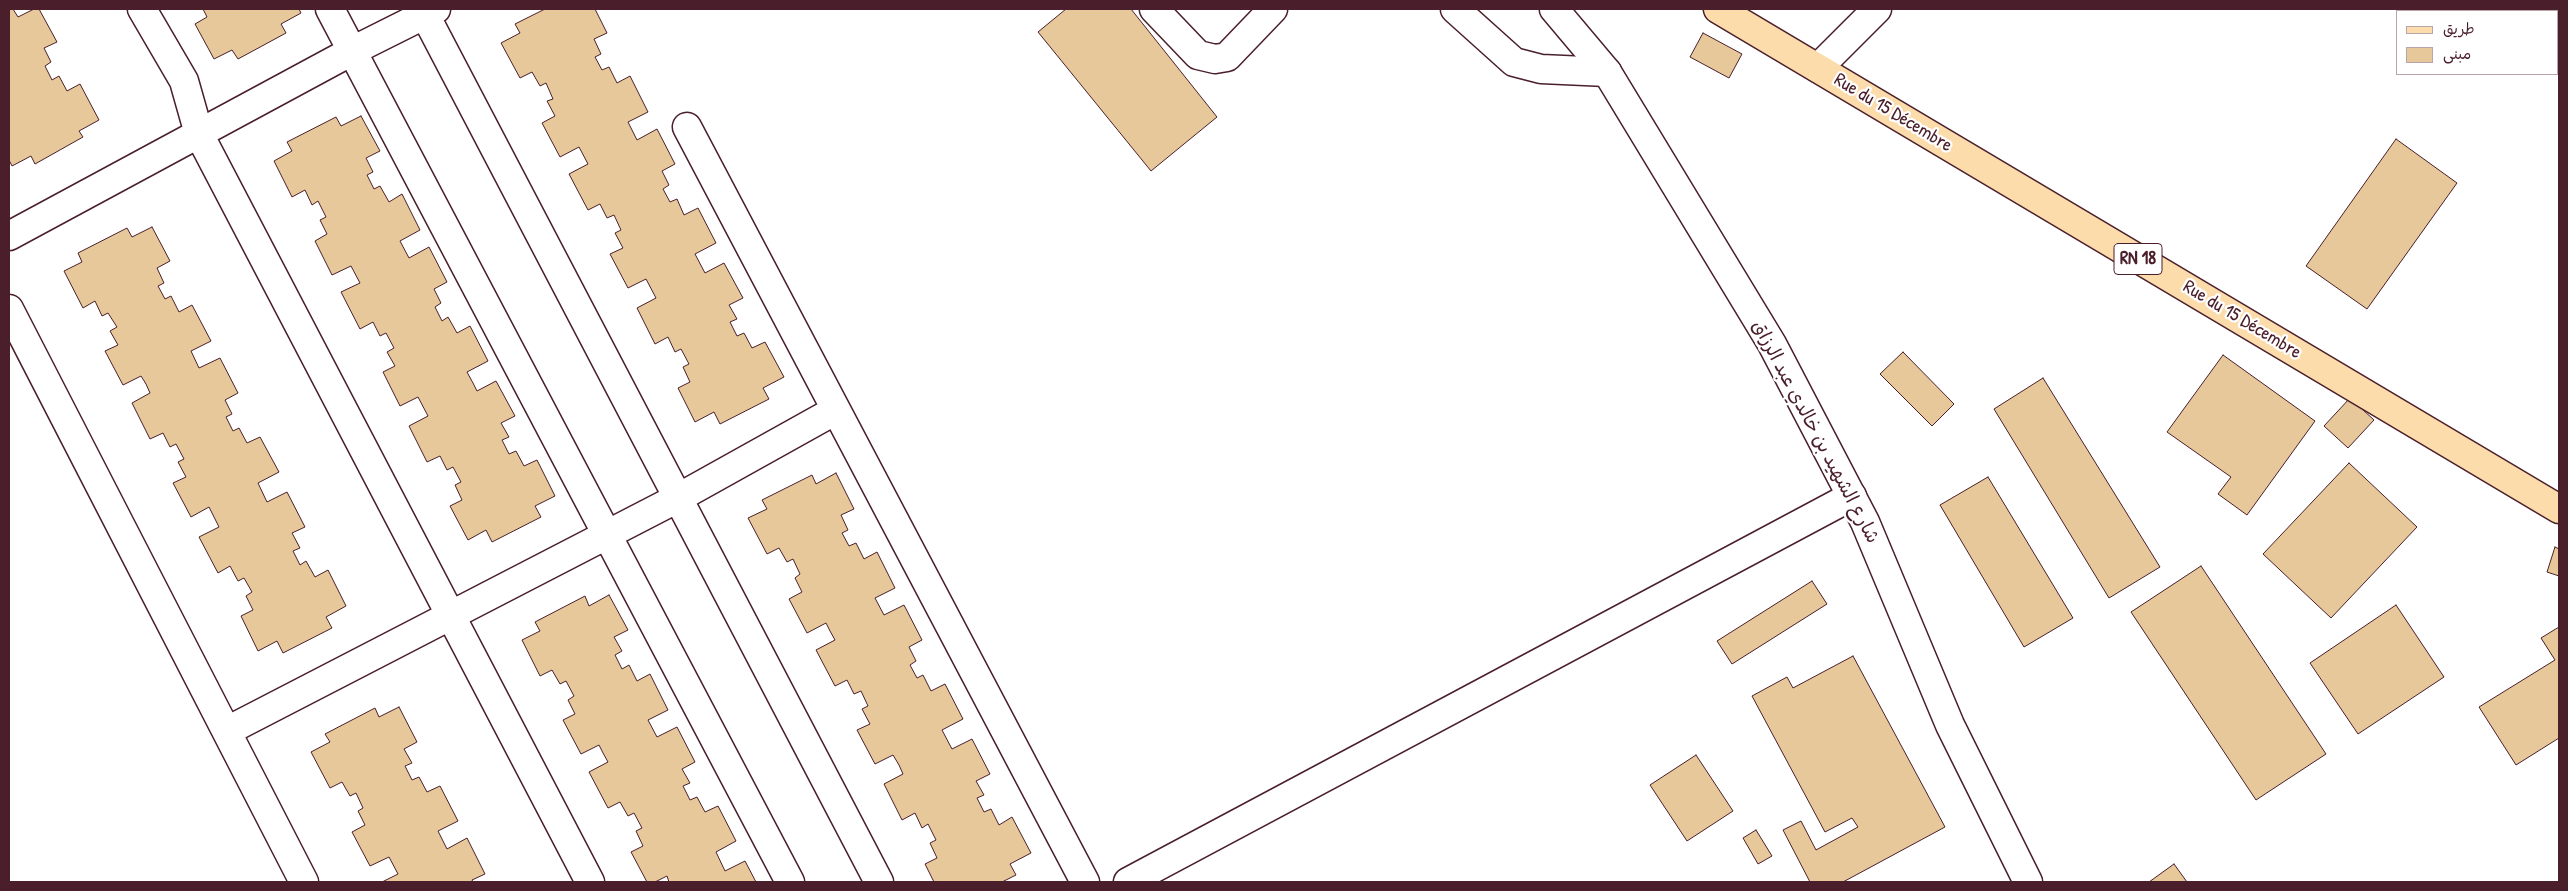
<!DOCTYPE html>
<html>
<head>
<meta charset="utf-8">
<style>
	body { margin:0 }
	#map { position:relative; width:2568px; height:891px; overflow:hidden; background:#fff; font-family:"Patrick Hand","Playpen Sans Arabic",sans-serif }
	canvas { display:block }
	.frame { position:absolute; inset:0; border:10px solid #4a1f2b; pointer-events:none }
	.legend { position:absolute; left:2396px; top:10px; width:162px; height:65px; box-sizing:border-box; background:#fff; border:1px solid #b7a5aa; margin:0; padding:6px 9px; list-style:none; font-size:15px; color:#4a1f2b }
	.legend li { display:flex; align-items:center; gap:10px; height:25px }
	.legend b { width:25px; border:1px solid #b7a5aa }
</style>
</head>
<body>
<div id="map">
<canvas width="2568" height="891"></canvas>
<div class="frame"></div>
<ul class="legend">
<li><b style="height:6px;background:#fddcac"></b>طريق</li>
<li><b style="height:14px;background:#e6c89a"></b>مبنى</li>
</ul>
</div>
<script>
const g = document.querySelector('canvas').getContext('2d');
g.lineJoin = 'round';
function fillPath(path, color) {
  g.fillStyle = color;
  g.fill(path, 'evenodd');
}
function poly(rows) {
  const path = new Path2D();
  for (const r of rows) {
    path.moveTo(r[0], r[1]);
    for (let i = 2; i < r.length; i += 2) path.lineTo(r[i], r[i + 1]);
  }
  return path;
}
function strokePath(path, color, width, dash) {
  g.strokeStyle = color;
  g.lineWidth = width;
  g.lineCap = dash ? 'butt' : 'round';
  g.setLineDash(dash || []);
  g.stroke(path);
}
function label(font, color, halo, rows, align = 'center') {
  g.font = font + ' "Patrick Hand","Playpen Sans Arabic",sans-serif';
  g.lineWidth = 4.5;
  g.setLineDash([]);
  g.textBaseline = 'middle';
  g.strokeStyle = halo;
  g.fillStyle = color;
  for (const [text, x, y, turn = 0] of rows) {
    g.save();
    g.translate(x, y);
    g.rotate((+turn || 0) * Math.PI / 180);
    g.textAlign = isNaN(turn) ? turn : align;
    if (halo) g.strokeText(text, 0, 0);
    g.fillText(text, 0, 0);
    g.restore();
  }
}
const building = poly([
	[13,9,18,17,34,9,39,9,57,42,44,48,51,62,45,66,52,80,59,76,67,91,80,84,99,120,79,131,83,137,35,164,31,156,12,166,9,160,9,10,13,9],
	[203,9,299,9,301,13,281,24,286,33,238,59,232,50,214,59,195,24,207,17,203,9],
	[545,9,595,9,607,33,594,39,601,54,595,57,602,70,609,67,617,83,630,76,648,112,628,122,637,140,657,129,675,164,662,171,669,185,663,189,670,202,677,199,684,215,698,208,716,243,695,254,705,273,724,263,743,298,729,305,737,319,730,322,737,336,744,333,752,348,765,342,784,377,763,388,769,399,720,424,714,412,695,422,678,388,690,382,683,367,689,364,681,349,675,352,668,337,655,344,637,308,656,298,646,279,628,288,610,254,623,248,615,233,621,230,614,215,607,218,600,204,588,210,569,174,588,164,579,147,560,157,542,123,555,116,547,101,553,99,546,83,540,86,532,72,520,78,501,43,520,33,515,24,545,9],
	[1066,9,1131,9,1217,117,1151,171,1038,32,1066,9],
	[1703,33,1742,54,1729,78,1690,57,1703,33],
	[361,116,380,151,366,158,373,172,367,175,374,189,380,186,389,202,402,194,420,230,400,241,409,258,429,247,447,282,434,289,441,303,435,307,442,321,448,317,457,333,470,326,488,361,467,372,473,383,477,391,496,381,515,416,501,423,509,437,502,440,509,454,516,451,524,466,537,460,555,496,535,506,541,517,492,542,486,530,468,540,450,506,462,500,455,485,461,482,453,467,447,470,440,456,427,462,409,426,428,416,418,397,400,406,383,372,395,366,387,352,394,348,386,333,380,336,373,322,360,329,341,292,360,283,351,266,332,275,315,241,327,234,320,220,326,217,318,201,312,205,305,190,292,197,274,161,292,151,287,142,336,117,341,126,361,116],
	[2396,139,2457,183,2367,309,2306,266,2396,139],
	[152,227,170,261,157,268,164,283,158,286,165,299,171,296,179,312,192,305,211,341,191,351,199,368,220,358,238,393,225,400,232,414,226,417,233,431,239,428,247,443,260,437,279,472,258,483,267,502,287,492,305,527,292,533,300,548,293,551,300,565,306,561,315,577,328,570,346,606,326,617,332,628,283,653,277,641,258,651,241,616,253,610,246,596,252,592,244,578,238,581,230,566,218,573,199,537,219,527,209,507,191,517,173,483,186,477,178,462,184,459,176,444,170,447,163,433,150,439,132,403,150,393,146,384,141,376,123,385,105,351,118,345,110,331,117,327,108,313,102,316,95,301,83,308,64,271,82,262,78,253,127,228,132,237,152,227],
	[1903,352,1954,404,1932,426,1880,374,1903,352],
	[2223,355,2315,421,2247,515,2218,494,2231,477,2167,432,2223,355],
	[2043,378,2160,567,2109,598,1994,409,2043,378],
	[2350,398,2374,420,2348,448,2324,426,2350,398],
	[2349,463,2417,527,2331,618,2263,554,2349,463],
	[836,473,854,509,841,515,848,530,842,533,849,546,856,543,864,559,877,552,895,588,875,598,884,615,904,605,922,640,909,647,916,661,910,665,917,678,923,675,931,691,945,684,963,719,942,730,952,749,972,739,990,774,976,781,984,795,977,798,984,812,991,809,999,825,1012,817,1031,853,1010,864,1016,875,1002,882,934,882,925,864,937,858,930,843,936,840,928,824,922,828,915,813,902,820,884,784,903,774,899,765,893,755,875,764,857,730,870,724,862,709,868,706,861,691,854,694,847,680,835,686,816,650,835,640,830,631,826,623,807,633,789,599,802,592,795,578,800,574,793,559,787,562,779,548,767,554,748,518,767,509,762,500,812,475,816,484,836,473],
	[1988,477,2073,618,2024,647,1940,505,1988,477],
	[2555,547,2559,549,2559,576,2547,572,2555,547],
	[2201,566,2326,754,2256,800,2131,612,2201,566],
	[1812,581,1827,604,1732,664,1717,641,1812,581],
	[609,595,628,630,614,637,622,651,615,655,622,669,629,665,637,681,650,674,668,710,648,720,657,737,677,727,695,762,682,769,690,783,683,786,690,800,697,797,705,812,718,806,736,841,716,852,725,871,745,861,756,882,669,882,667,876,655,882,647,882,631,852,643,846,636,831,642,828,634,813,628,816,620,802,608,808,589,772,608,762,603,753,599,745,581,754,563,720,575,714,568,700,574,696,566,681,560,684,552,670,540,676,522,640,540,631,535,622,585,596,589,606,609,595],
	[2396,605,2444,677,2358,734,2310,663,2396,605],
	[2559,627,2559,738,2516,765,2479,707,2555,660,2541,638,2559,627],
	[1853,656,1945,827,1843,882,1810,882,1783,830,1801,821,1816,850,1858,827,1852,818,1825,832,1752,696,1787,677,1793,688,1853,656],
	[399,707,417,742,404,749,412,763,405,766,412,780,419,777,427,792,440,786,458,821,438,831,447,849,467,838,485,874,472,880,473,882,382,882,398,874,389,857,370,866,352,832,365,825,358,811,363,808,356,793,350,796,342,782,330,788,311,752,330,742,325,734,375,708,379,717,399,707],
	[1696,755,1733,811,1687,841,1650,785,1696,755],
	[1756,830,1772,856,1758,864,1743,838,1756,830],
	[2174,864,2187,882,2149,882,2174,864]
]);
fillPath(building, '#e6c89a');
strokePath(building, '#4a1f2b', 1);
const minor = poly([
	[142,9,184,81,199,134,590,882],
	[330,9,790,882],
	[422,9,879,882],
	[1154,9,1198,55,1215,59,1227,57,1273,9],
	[1455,9,1514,62,1541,69,1607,72],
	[1818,68,1877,9],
	[687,127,1085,882],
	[9,236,352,51,436,9],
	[9,309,304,882],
	[227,731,678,498,836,410],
	[1128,882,1852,496]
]);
const secondary = poly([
	[1554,9,1607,72,1772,344,1865,522,1950,725,2028,882]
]);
const primary = poly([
	[1718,9,2559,509]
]);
strokePath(minor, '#4a1f2b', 31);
strokePath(secondary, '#4a1f2b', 31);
strokePath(primary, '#4a1f2b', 31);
strokePath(minor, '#fff', 28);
strokePath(secondary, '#fff', 28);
strokePath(primary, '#fddcac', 28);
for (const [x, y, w] of [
	[2138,259,48]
]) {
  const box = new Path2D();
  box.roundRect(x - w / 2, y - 15.5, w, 31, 4);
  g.fillStyle = '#fff';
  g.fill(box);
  strokePath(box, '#4a1f2b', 1);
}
label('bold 18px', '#4a1f2b', null, [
	["RN 18",2138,259]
]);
label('19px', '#4a1f2b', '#fff', [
	["Rue du 15 Décembre",1893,113,31],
	["Rue du 15 Décembre",2242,320,31],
	["شارع الشهيد بن خالدي عبد الرزاق",1815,432,62]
]);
</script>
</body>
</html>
